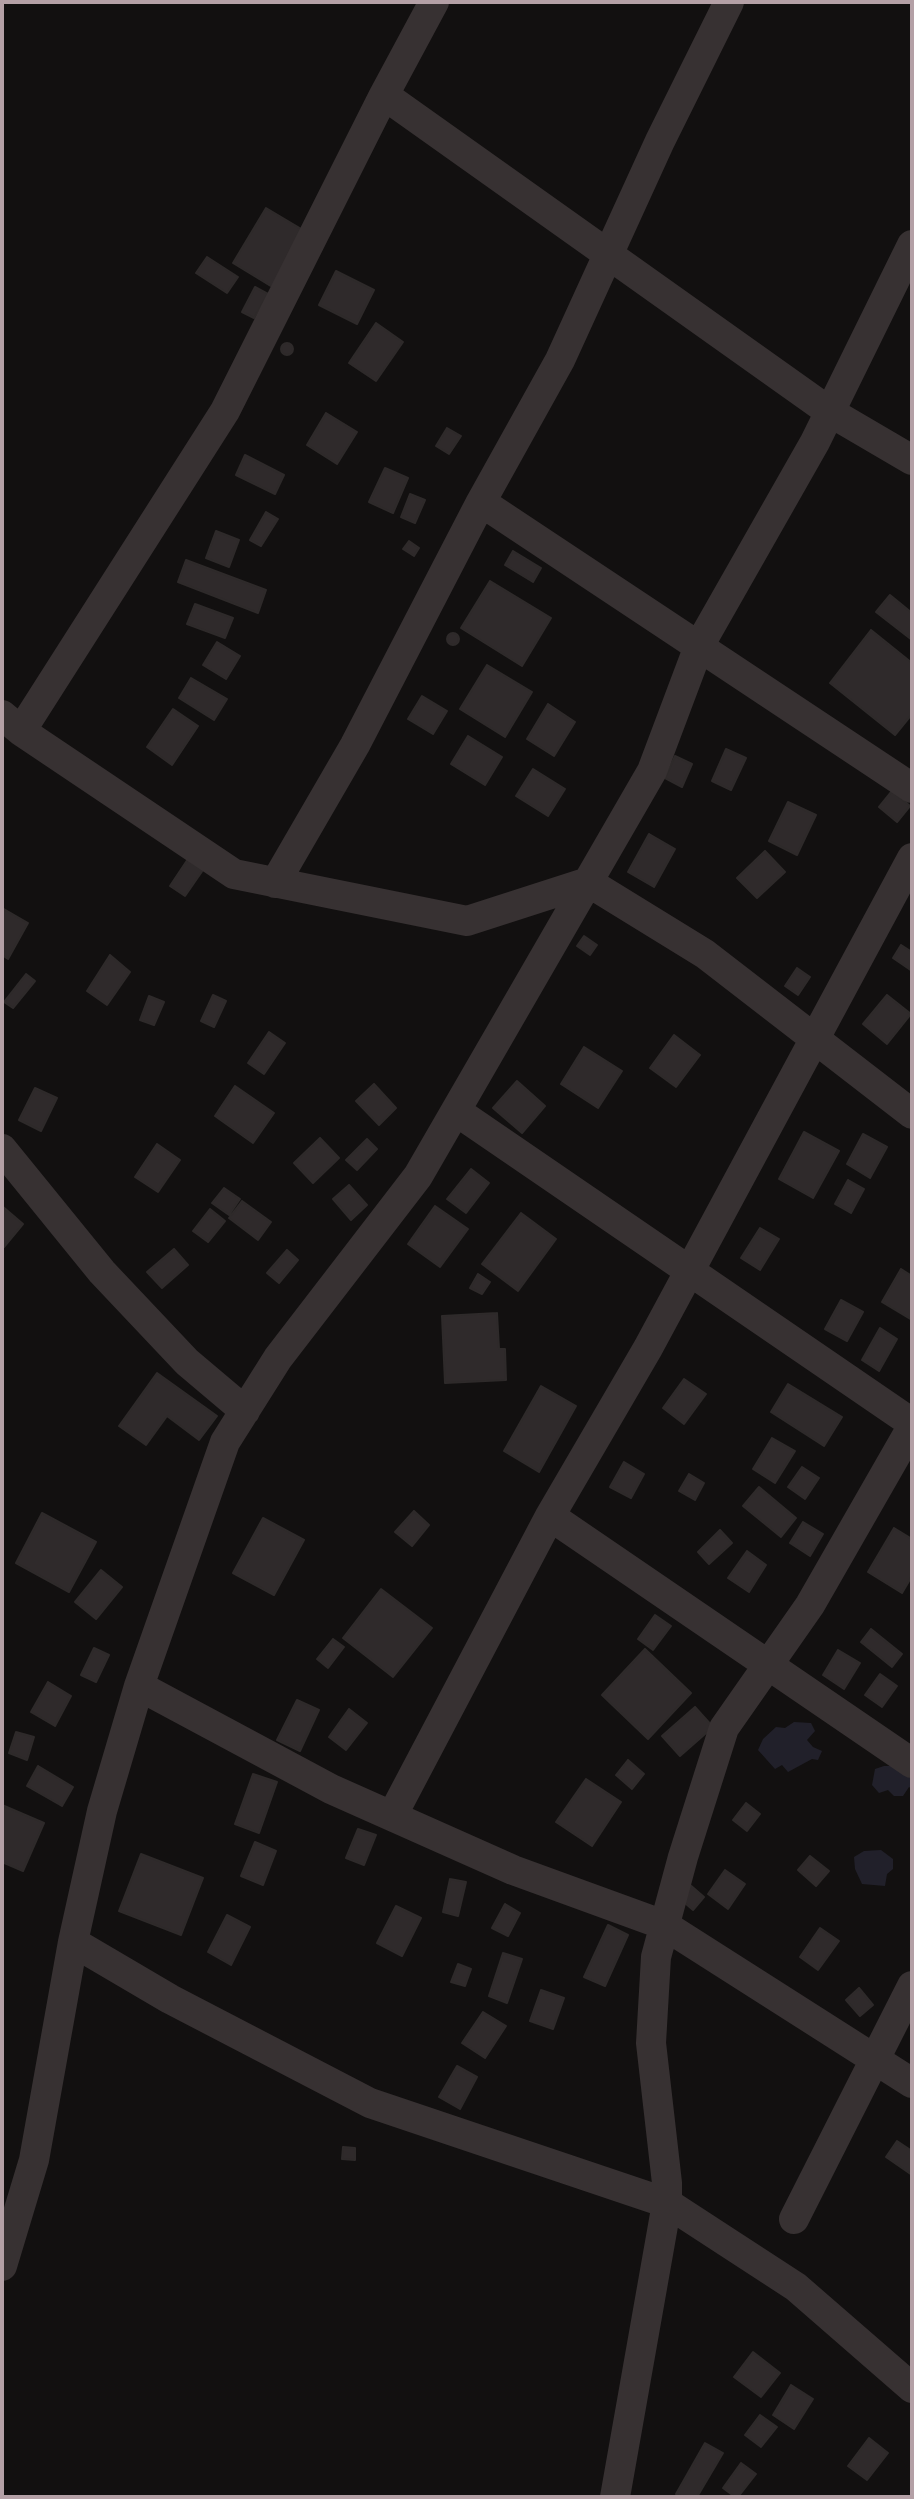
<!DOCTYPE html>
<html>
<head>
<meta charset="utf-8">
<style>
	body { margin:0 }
	#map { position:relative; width:914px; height:2499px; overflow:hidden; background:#121010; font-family:Jost,sans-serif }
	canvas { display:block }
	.frame { position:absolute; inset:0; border:4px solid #b4a0a6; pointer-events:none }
</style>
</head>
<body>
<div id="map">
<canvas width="914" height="2499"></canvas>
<div class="frame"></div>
</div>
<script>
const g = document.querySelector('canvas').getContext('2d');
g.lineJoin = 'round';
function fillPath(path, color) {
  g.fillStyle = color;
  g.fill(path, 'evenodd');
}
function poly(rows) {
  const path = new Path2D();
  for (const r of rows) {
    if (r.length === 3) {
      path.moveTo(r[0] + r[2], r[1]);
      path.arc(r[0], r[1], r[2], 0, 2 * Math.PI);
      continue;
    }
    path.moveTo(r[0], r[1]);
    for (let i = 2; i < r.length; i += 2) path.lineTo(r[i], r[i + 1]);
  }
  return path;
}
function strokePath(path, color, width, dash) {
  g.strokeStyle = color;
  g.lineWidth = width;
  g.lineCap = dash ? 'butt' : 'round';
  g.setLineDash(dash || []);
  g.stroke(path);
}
fillPath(poly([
	[794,1722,811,1723,815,1731,807,1740,813,1747,822,1751,818,1760,812,1759,788,1772,782,1765,775,1769,758,1750,763,1739,776,1727,785,1728],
	[884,1766,912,1766,912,1789,909,1787,903,1796,894,1796,888,1790,879,1793,872,1785,875,1769],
	[881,1850,893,1859,893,1869,887,1874,885,1886,862,1884,855,1869,854,1857,864,1851]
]), '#21202a');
const building = poly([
	[266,208,308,233,274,288,233,263,266,208],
	[207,257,238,277,227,293,196,273,207,257],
	[336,271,374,290,357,324,319,305,336,271],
	[255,287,268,294,254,318,242,312,255,287],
	[376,323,403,342,376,381,349,363,376,323],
	[287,349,6],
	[326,413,357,432,337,464,307,445,326,413],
	[447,428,461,436,449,454,436,446,447,428],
	[245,455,284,475,275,494,236,475,245,455],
	[385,468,408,478,393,513,369,502,385,468],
	[410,494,425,500,415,523,401,517,410,494],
	[266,512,278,519,261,546,250,540,266,512],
	[216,531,239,540,229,567,206,558,216,531],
	[409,541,419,548,414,556,403,549,409,541],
	[513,551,541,568,533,582,505,565,513,551],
	[186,560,266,590,258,613,178,582,186,560],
	[490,581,551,618,522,666,461,628,490,581],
	[890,595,912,613,912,640,876,612,890,595],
	[195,604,233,618,225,638,187,624,195,604],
	[871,630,912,663,912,714,895,735,830,683,871,630],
	[453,639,6],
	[217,642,240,656,226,679,203,665,217,642],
	[487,665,532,692,505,737,460,709,487,665],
	[191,678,227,699,214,720,179,698,191,678],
	[422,696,447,711,433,734,408,719,422,696],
	[548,704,575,722,554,756,527,739,548,704],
	[173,709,198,726,172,765,147,747,173,709],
	[468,736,502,757,485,785,451,764,468,736],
	[726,749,746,758,731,790,712,781,726,749],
	[675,756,692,764,682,787,665,778,675,756],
	[533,769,565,789,548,816,516,796,533,769],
	[892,791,910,806,897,822,879,807,892,791],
	[788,802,816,815,797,855,769,841,788,802],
	[649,834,675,849,654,887,628,872,649,834],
	[765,851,785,872,757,898,737,878,765,851],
	[188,859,203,870,185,896,170,886,188,859],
	[2,908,28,923,8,959,2,955,2,908],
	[584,936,597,945,590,955,577,946,584,936],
	[901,945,912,952,912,971,893,958,901,945],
	[110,955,130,972,107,1005,87,991,110,955],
	[797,968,810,977,798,995,785,986,797,968],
	[26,974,35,981,13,1008,4,1002,26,974],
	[213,995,226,1001,214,1027,201,1021,213,995],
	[887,995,911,1014,887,1044,863,1024,887,995],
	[149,996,164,1002,154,1025,140,1020,149,996],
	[269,1032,285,1043,264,1074,248,1063,269,1032],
	[674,1035,700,1055,676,1087,650,1068,674,1035],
	[584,1047,622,1071,598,1108,561,1084,584,1047],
	[517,1081,545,1106,522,1133,493,1108,517,1081],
	[374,1084,396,1108,379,1125,356,1101,374,1084],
	[235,1086,274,1113,253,1143,215,1116,235,1086],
	[35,1088,57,1098,41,1131,19,1120,35,1088],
	[804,1132,839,1151,813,1198,779,1179,804,1132],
	[863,1134,887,1147,870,1178,847,1164,863,1134],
	[320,1138,339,1158,313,1183,294,1163,320,1138],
	[367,1139,377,1149,357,1170,346,1160,367,1139],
	[157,1144,180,1160,158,1192,135,1177,157,1144],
	[471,1169,489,1183,466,1213,447,1199,471,1169],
	[848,1180,864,1189,851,1213,835,1204,848,1180],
	[349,1185,367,1205,351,1220,333,1199,349,1185],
	[224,1188,240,1199,229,1215,212,1203,224,1188],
	[242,1201,271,1222,258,1240,229,1218,242,1201],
	[2,1206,23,1224,4,1247,2,1246,2,1206],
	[435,1206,468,1229,440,1267,408,1244,435,1206],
	[210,1209,225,1221,208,1242,193,1231,210,1209],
	[521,1213,556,1239,518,1291,482,1264,521,1213],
	[760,1228,779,1239,760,1270,741,1258,760,1228],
	[174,1249,188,1265,162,1288,147,1272,174,1249],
	[287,1250,298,1260,279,1283,267,1273,287,1250],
	[901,1269,912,1276,912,1320,882,1302,901,1269],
	[478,1274,490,1282,482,1294,470,1288,478,1274],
	[841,1300,863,1312,847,1341,825,1329,841,1300],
	[497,1313,499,1349,505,1349,506,1380,445,1383,442,1316,497,1313],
	[880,1328,897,1339,879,1371,862,1360,880,1328],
	[157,1373,217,1416,199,1440,167,1416,146,1445,119,1426,157,1373],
	[684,1379,706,1394,684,1424,663,1408,684,1379],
	[788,1384,842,1417,824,1446,771,1412,788,1384],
	[541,1386,576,1406,539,1472,504,1451,541,1386],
	[772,1438,795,1451,775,1483,753,1469,772,1438],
	[624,1462,644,1474,631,1498,610,1487,624,1462],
	[802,1467,819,1478,805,1499,788,1487,802,1467],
	[689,1474,704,1483,695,1500,679,1491,689,1474],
	[759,1487,796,1518,781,1537,743,1506,759,1487],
	[414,1511,429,1525,412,1546,395,1532,414,1511],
	[42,1513,96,1542,69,1592,16,1563,42,1513],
	[263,1518,304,1540,274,1595,233,1573,263,1518],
	[803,1522,823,1534,810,1556,790,1543,803,1522],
	[894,1528,912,1539,912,1576,902,1593,868,1572,894,1528],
	[720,1530,732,1543,709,1564,698,1552,720,1530],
	[747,1551,766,1565,749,1592,728,1578,747,1551],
	[101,1570,122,1587,96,1619,75,1602,101,1570],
	[381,1589,432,1628,393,1677,343,1638,381,1589],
	[655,1615,671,1626,653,1650,638,1639,655,1615],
	[871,1629,902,1654,892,1667,861,1642,871,1629],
	[333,1639,344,1647,328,1668,317,1659,333,1639],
	[94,1648,109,1655,96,1682,81,1675,94,1648],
	[645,1649,691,1693,648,1739,602,1695,645,1649],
	[838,1650,860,1663,844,1689,823,1675,838,1650],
	[880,1674,897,1686,882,1707,865,1695,880,1674],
	[48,1682,71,1696,55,1726,31,1712,48,1682],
	[297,1700,319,1710,300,1751,277,1740,297,1700],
	[695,1707,713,1727,680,1756,662,1736,695,1707],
	[349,1709,367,1723,346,1750,329,1737,349,1709],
	[16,1732,34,1737,27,1760,9,1753,16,1732],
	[628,1760,644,1774,632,1789,616,1775,628,1760],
	[38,1766,73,1787,62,1806,27,1786,38,1766],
	[253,1774,277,1782,259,1833,235,1824,253,1774],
	[586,1779,621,1802,592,1846,556,1822,586,1779],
	[746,1803,760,1814,747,1831,733,1820,746,1803],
	[2,1805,44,1823,23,1871,2,1862,2,1805],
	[358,1829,376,1835,364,1865,346,1858,358,1829],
	[255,1842,276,1851,263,1885,241,1876,255,1842],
	[141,1854,203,1878,181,1935,119,1911,141,1854],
	[810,1856,829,1871,816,1886,798,1870,810,1856],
	[725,1870,745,1884,728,1909,708,1894,725,1870],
	[450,1879,466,1882,458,1916,443,1912,450,1879],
	[689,1884,704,1897,693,1910,678,1897,689,1884],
	[505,1904,520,1913,508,1936,492,1928,505,1904],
	[396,1906,421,1918,402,1956,377,1943,396,1906],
	[227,1915,250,1927,231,1965,208,1952,227,1915],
	[608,1925,628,1935,605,1986,584,1977,608,1925],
	[820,1928,839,1941,818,1970,800,1957,820,1928],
	[503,1953,522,1959,507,2003,489,1996,503,1953],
	[458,1964,471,1969,465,1986,451,1982,458,1964],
	[859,1988,873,2005,860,2016,846,2000,859,1988],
	[541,1990,564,1998,553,2029,530,2021,541,1990],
	[483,2012,506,2026,485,2058,462,2043,483,2012],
	[457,2066,477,2077,460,2109,439,2097,457,2066],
	[897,2141,912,2151,912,2175,886,2157,897,2141],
	[343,2147,355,2148,355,2160,342,2159,343,2147],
	[753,2352,780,2373,761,2397,734,2377,753,2352],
	[791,2385,813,2399,794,2429,773,2415,791,2385],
	[760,2415,777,2427,761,2447,745,2435,760,2415],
	[869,2438,888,2453,867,2480,848,2466,869,2438],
	[705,2443,723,2453,697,2497,682,2497,676,2494,705,2443],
	[741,2463,756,2474,738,2497,735,2497,723,2488,741,2463]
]);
fillPath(building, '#2f2a2b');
strokePath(building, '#2e2a2a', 2);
strokePath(poly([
	[384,95,830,412,912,460],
	[481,502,912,788],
	[2,715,21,731,234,874,467,921,588,882,705,954,912,1114],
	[21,731,225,411,384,95,434,2],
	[275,883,355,745,481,502,560,360,660,141,729,2],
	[456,1111,912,1423],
	[2,1149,102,1272,187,1362,245,1411],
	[550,1516,912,1763],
	[139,1686,331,1789,513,1870,664,1925,912,2083],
	[392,1816,550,1516,648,1348,912,858],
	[73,1942,170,1999,370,2103,667,2203,796,2287,912,2388],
	[794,2219,912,1986],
	[2,2266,34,2160,73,1942,102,1811,139,1686,225,1442,278,1358,418,1176,652,771,699,646,815,442,912,245],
	[615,2497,667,2203,667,2183,651,2043,656,1957,683,1857,724,1728,810,1605,912,1427]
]), '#373132', 30);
</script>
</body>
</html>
